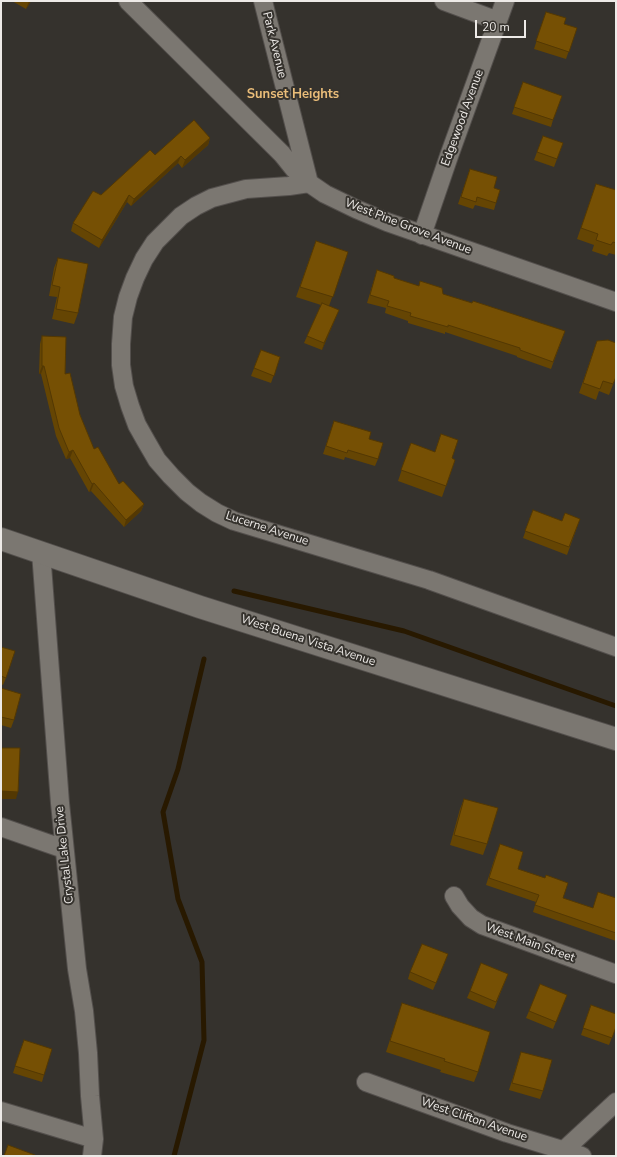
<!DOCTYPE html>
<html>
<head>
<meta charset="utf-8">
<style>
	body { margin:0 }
	#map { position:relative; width:617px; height:1157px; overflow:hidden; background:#35322d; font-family:"Nunito Sans",sans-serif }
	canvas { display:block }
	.frame { position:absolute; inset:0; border:2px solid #edeae7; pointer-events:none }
	.scale { position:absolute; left:475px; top:20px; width:51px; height:18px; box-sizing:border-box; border:2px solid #edeae7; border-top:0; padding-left:5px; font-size:12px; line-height:14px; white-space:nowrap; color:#edeae7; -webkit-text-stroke:3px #35322d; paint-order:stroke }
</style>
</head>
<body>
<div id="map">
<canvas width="617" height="1157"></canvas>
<div class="frame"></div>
<div class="scale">20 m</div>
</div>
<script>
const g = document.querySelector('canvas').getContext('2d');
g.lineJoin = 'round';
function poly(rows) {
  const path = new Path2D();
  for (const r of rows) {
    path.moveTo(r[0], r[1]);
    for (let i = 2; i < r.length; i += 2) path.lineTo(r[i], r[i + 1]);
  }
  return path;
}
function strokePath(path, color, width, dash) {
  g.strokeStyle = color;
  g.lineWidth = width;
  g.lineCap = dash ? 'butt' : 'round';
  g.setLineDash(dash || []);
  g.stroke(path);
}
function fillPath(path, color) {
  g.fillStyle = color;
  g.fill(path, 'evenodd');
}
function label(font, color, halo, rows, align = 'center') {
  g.font = font + ' "Nunito Sans",sans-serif';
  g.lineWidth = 4;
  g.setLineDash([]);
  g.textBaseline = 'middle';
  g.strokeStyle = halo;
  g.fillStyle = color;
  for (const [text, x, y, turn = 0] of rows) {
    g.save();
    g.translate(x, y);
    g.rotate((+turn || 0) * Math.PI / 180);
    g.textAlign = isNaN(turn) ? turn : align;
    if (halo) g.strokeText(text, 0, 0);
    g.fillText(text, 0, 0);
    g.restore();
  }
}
strokePath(poly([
	[234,591,404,631,616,706],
	[174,1156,204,1040,202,962,178,899,163,812,178,769,204,659]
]), '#281900', 5);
const street = poly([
	[128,1,282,154,294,169,309,183,325,194,356,209,387,222,616,302],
	[263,1,309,183,289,186,246,189,212,198,196,206,181,216,155,242,144,259,135,278,128,297,123,317,121,344,121,365,124,386,130,406,137,425,146,441,157,460,171,476,187,492,201,503,217,513,234,521,429,580,616,647],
	[444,1,498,21],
	[422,235,449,156,505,1],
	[41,552,60,803,77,969,84,1011,88,1053,90,1096,94,1139,92,1156],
	[1,827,64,849],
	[454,896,460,906,471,918,482,925,616,974],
	[366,1082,507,1133,582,1156],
	[1,1111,94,1139],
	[564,1150,616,1102]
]);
const secondary = poly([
	[1,539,200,607,616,739]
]);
strokePath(street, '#534f4c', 20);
strokePath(secondary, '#534f4c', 24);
strokePath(street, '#7b7771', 18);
strokePath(secondary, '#7b7771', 22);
fillPath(poly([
	[12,1,31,1,26,9],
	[546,12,564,24,577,28,566,59,534,49],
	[523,82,553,120,551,127,512,114],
	[543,136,563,143,554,167,534,160],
	[210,138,208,145,182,168,178,163,131,206,127,202,99,248,71,231,73,223,101,195],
	[470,169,494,188,496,203,494,210,475,205,473,209,458,204],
	[596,184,616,190,616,255,609,253,607,256,592,251,594,245,577,239],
	[316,241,348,252,329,306,339,310,322,350,304,343,321,305,296,297],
	[58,258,78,313,74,324,52,319,57,297,49,296,54,268],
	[377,270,394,278,419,286,420,281,443,294,565,331,551,369,517,357,517,356,445,332,445,334,408,323,408,321,385,313,386,308,367,303],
	[42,336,65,374,80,415,94,449,119,484,144,504,141,511,124,527,91,491,89,492,70,458,66,459,56,436,41,374,39,374,40,344],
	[597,341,616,377,609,395,599,391,596,400,579,393],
	[261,350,280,357,271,383,251,376],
	[334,421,369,439,378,459,375,466,345,457,344,460,323,454],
	[411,443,455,460,442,497,398,481],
	[533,510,562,521,580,519,567,555,523,538],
	[1,647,6,678,3,685,1,684],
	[1,688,14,720,11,728,1,725],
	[464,799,487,844,483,855,450,845,460,809],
	[497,851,518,869,563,898,593,908,616,898,616,941,533,912,536,902,486,885],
	[445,962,433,990,408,979,410,972],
	[508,974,494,1009,467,998,470,991],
	[567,995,553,1029,526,1018,529,1011],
	[402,1003,478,1072,474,1082,440,1072,441,1070,386,1052],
	[591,1005,616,1027,609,1045,581,1035],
	[21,1048,44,1075,42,1082,13,1073],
	[521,1052,543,1091,540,1099,509,1090]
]), '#654503');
fillPath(poly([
	[29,1,31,1,26,9],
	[210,138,208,145,182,168,185,160],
	[181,156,178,163,131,206,134,199],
	[129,195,127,202,99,248,102,240],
	[339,310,336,317,322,350,324,343],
	[42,366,44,366,41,374,39,374],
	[73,450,70,458,66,459,69,452],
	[94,483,91,491,89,492,92,484],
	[144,504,141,511,124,527,126,520],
	[1,791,18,792,16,799,1,799]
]), '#533803');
const building = poly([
	[546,12,566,18,564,24,577,28,569,52,536,41,546,12],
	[523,82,562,96,553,120,514,107,523,82],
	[194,120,210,138,185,160,181,156,134,199,129,195,102,240,73,223,93,191,101,195,150,150,155,155,194,120],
	[543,136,563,143,557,159,537,152,543,136],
	[470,169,497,177,494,188,500,190,496,203,477,197,476,202,461,197,470,169],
	[596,184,616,190,616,243,613,242,611,245,596,240,598,234,581,228,596,184],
	[316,241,348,252,333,297,300,287,316,241],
	[58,258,88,264,78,313,56,309,60,287,52,285,58,258],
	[377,270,394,276,394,278,419,286,420,281,442,288,443,294,472,303,473,301,565,331,553,362,520,350,520,348,448,325,448,327,410,316,411,313,387,306,389,301,370,295,377,270],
	[322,303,339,310,324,343,307,336,322,303],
	[42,336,66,337,65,374,70,373,80,415,94,449,98,447,119,484,123,481,144,504,126,520,94,483,92,484,73,450,69,452,59,428,44,366,42,366,42,336],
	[608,340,616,343,616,377,613,384,603,381,600,389,583,383,597,341,608,340],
	[261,350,280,357,274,376,254,368,261,350],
	[334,421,371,432,369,439,383,443,378,459,348,450,347,453,326,446,334,421],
	[441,434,458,440,452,458,455,460,446,486,401,470,411,443,435,452,441,434],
	[533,510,562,521,565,513,580,519,569,547,525,531,533,510],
	[1,647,15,651,6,678,1,676,1,647],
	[1,688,21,694,14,720,1,717,1,688],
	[1,748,20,748,18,792,1,791,1,748],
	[464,799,498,808,487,844,454,835,464,799],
	[500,844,523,852,518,869,545,878,546,875,568,883,563,898,593,908,598,892,616,898,616,933,535,905,539,895,489,878,500,844],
	[422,944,448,954,436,983,410,972,422,944],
	[481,963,508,974,496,1002,470,991,481,963],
	[540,984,567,995,556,1022,529,1011,540,984],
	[402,1003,490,1032,478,1072,444,1061,445,1059,390,1041,402,1003],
	[591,1005,616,1014,616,1027,612,1038,583,1028,591,1005],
	[24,1040,52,1049,44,1075,15,1066,24,1040],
	[521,1052,552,1060,543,1091,512,1083,521,1052],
	[8,1145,35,1155,34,1156,4,1156,8,1145]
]);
fillPath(building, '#765004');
strokePath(building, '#533803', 1);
label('12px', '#edeae7', '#35322d', [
	["Park Avenue",274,45,76],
	["Edgewood Avenue",463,118,-70],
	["West Pine Grove Avenue",408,227,21],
	["Lucerne Avenue",267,529,18],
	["West Buena Vista Avenue",308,641,18],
	["Crystal Lake Drive",65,855,-96],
	["West Main Street",530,943,20],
	["West Clifton Avenue",474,1120,19]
]);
label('bold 13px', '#eabd79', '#35322d', [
	["Sunset Heights",293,95]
]);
</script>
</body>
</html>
